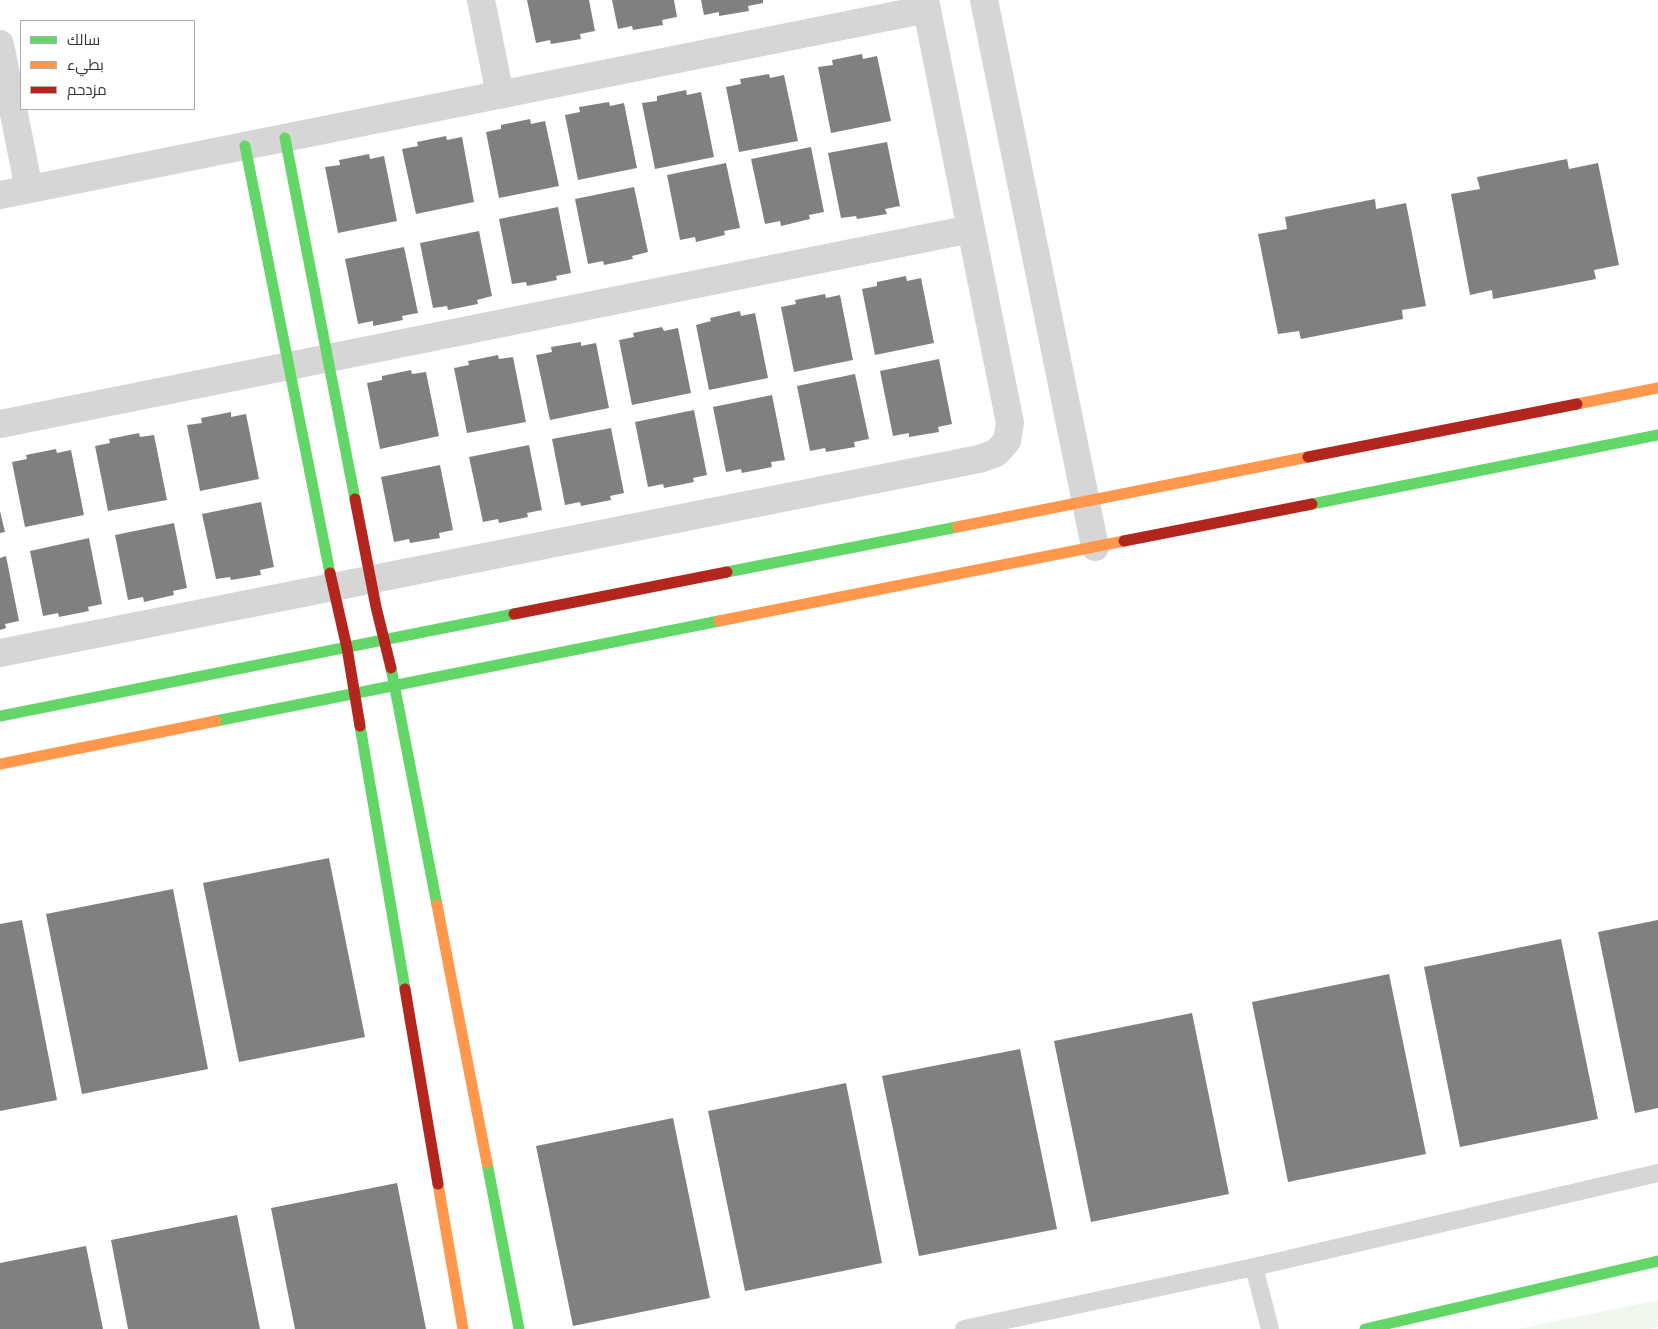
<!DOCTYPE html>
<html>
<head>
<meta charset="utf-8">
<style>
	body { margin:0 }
	#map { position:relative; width:1658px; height:1329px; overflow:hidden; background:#fff; font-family:"Varela Round",Cairo,sans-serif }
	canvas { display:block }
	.legend { position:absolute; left:20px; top:20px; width:175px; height:90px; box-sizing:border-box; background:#fff; border:1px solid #adadad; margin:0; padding:6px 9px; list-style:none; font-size:15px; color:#323232 }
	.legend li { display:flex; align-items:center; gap:10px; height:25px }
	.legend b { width:25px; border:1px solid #adadad }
</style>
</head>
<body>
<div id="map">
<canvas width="1658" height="1329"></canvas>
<ul class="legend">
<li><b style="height:6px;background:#63d668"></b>سالك</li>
<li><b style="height:6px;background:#ff974d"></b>بطيء</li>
<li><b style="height:6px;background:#b3261e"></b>مزدحم</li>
</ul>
</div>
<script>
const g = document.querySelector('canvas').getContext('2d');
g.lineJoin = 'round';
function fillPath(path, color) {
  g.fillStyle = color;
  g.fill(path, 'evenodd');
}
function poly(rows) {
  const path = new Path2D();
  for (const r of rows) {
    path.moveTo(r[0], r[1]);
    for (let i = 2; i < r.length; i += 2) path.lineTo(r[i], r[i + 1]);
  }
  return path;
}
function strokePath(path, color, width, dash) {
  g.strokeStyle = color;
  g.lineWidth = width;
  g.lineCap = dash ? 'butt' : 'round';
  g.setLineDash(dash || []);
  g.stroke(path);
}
fillPath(poly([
	[1658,1300,1658,1327,1649,1329,1518,1329]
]), '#f1f6ee');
fillPath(poly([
	[527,0,589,0,595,31,580,34,581,39,551,44,550,40,536,43],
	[612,0,674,0,677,17,662,20,663,25,633,30,632,26,618,29],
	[701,0,763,0,763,3,748,6,749,11,719,16,719,12,704,15],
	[862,54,863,59,877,56,891,121,831,133,818,67,833,65,832,60],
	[769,74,770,78,784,75,798,141,739,152,726,87,741,84,740,79],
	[686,90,687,95,701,92,714,157,655,169,642,103,657,101,657,96],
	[609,102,610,106,624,103,637,168,578,180,565,115,580,112,579,107],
	[530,119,531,124,545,121,559,186,499,198,486,132,501,129,501,125],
	[446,136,447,140,462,137,474,202,416,214,402,149,418,146,417,142],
	[887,142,900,206,885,209,887,214,857,219,856,216,841,218,828,153],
	[811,147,824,212,809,215,810,219,781,226,780,221,765,224,751,159],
	[369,154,370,159,384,156,397,221,338,233,325,167,340,165,339,160],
	[1567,159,1569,169,1598,163,1619,265,1594,270,1596,279,1493,299,1492,290,1470,295,1451,194,1480,189,1477,177],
	[726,163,740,228,724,231,725,235,696,242,695,237,680,240,667,175],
	[634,187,648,252,632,256,633,259,604,265,603,261,588,264,575,199],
	[1375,199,1376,209,1406,203,1426,306,1402,310,1403,319,1301,339,1299,331,1278,334,1258,234,1287,229,1285,217],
	[558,207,571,273,556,276,557,280,527,286,526,282,512,284,499,219],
	[479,231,492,296,477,300,478,304,448,310,447,306,433,308,420,243],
	[404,247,418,313,402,316,403,320,373,326,373,321,358,324,345,259],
	[906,276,907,281,921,278,934,343,875,355,862,289,877,286,877,282],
	[825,294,826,298,840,295,853,360,794,372,781,307,796,304,795,300],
	[740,311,741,316,755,313,768,378,709,390,696,325,711,321,710,318],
	[662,327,664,331,678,328,691,393,632,405,619,340,634,337,633,333],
	[581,342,581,346,596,343,609,408,550,420,536,355,552,352,551,347],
	[498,355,499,359,513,357,526,422,467,433,454,368,469,365,468,361],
	[939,359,952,424,938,427,939,432,909,437,909,433,893,436,880,371],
	[411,370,412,374,426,372,439,436,380,449,367,383,382,380,382,376],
	[855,374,869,439,854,442,855,447,826,452,825,448,810,451,797,386],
	[772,395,785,460,771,462,772,467,742,473,741,469,726,472,713,407],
	[694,410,707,475,693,478,694,482,664,488,663,484,648,487,635,422],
	[231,412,231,417,246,414,259,479,200,491,187,425,202,423,201,418],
	[611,428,624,493,610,496,611,500,581,506,580,502,565,505,552,439],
	[139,433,140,437,154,435,167,500,108,511,95,446,110,443,109,439],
	[529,445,542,510,527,513,528,517,499,523,498,519,483,522,469,457],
	[56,449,57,453,71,450,84,515,25,527,12,462,27,459,26,455],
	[440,465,453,530,439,533,440,538,410,543,409,539,394,542,381,477],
	[261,502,274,567,260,570,261,575,231,580,230,577,216,579,202,514],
	[0,511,5,532,0,533],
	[174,523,187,588,173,591,174,595,144,602,143,597,128,600,115,535],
	[89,538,102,604,88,607,89,611,59,617,58,613,43,616,30,551],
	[6,556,19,621,5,624,6,628,0,630,0,558],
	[329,858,365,1037,239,1062,203,883],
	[173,889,208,1069,82,1094,46,914],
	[22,920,57,1100,0,1111,0,924],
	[1658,920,1658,1108,1635,1113,1598,932],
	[1561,939,1598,1119,1460,1147,1424,967],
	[1389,974,1426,1154,1288,1182,1252,1002],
	[1192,1013,1229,1194,1091,1222,1054,1041],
	[1020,1049,1057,1229,919,1256,882,1076],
	[846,1083,882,1263,745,1291,708,1111],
	[673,1118,710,1298,573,1326,536,1146],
	[397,1183,426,1329,295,1329,271,1208],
	[237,1215,260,1329,128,1329,111,1240],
	[86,1246,103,1329,0,1329,0,1263]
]), '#808080');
strokePath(poly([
	[1254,1267,1270,1329],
	[964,1329,1254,1267,1658,1173]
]), '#d6d6d6', 18);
strokePath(poly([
	[481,0,500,95],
	[984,0,1095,547],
	[0,44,29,189],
	[0,195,927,9],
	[0,424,971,229],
	[0,653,979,459,996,453,1007,441,1010,423,925,0]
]), '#d6d6d6', 28);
strokePath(poly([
	[285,138,355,499],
	[245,146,330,573],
	[1312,504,1658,435],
	[727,572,957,527],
	[391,668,437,905],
	[0,716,514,614],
	[216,721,719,621],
	[360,726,405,989],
	[487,1163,519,1329],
	[1365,1329,1658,1261]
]), '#63d668', 11);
strokePath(poly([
	[1577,404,1658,388],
	[957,527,1308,457],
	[719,621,1124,541],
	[0,764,216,721],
	[437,905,487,1163],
	[438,1184,463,1329]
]), '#ff974d', 11);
strokePath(poly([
	[1308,457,1577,404],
	[355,499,376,607,391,668],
	[1124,541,1312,504],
	[330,573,347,648,360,726],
	[514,614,727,572],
	[405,989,438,1184]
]), '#b3261e', 11);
</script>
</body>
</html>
